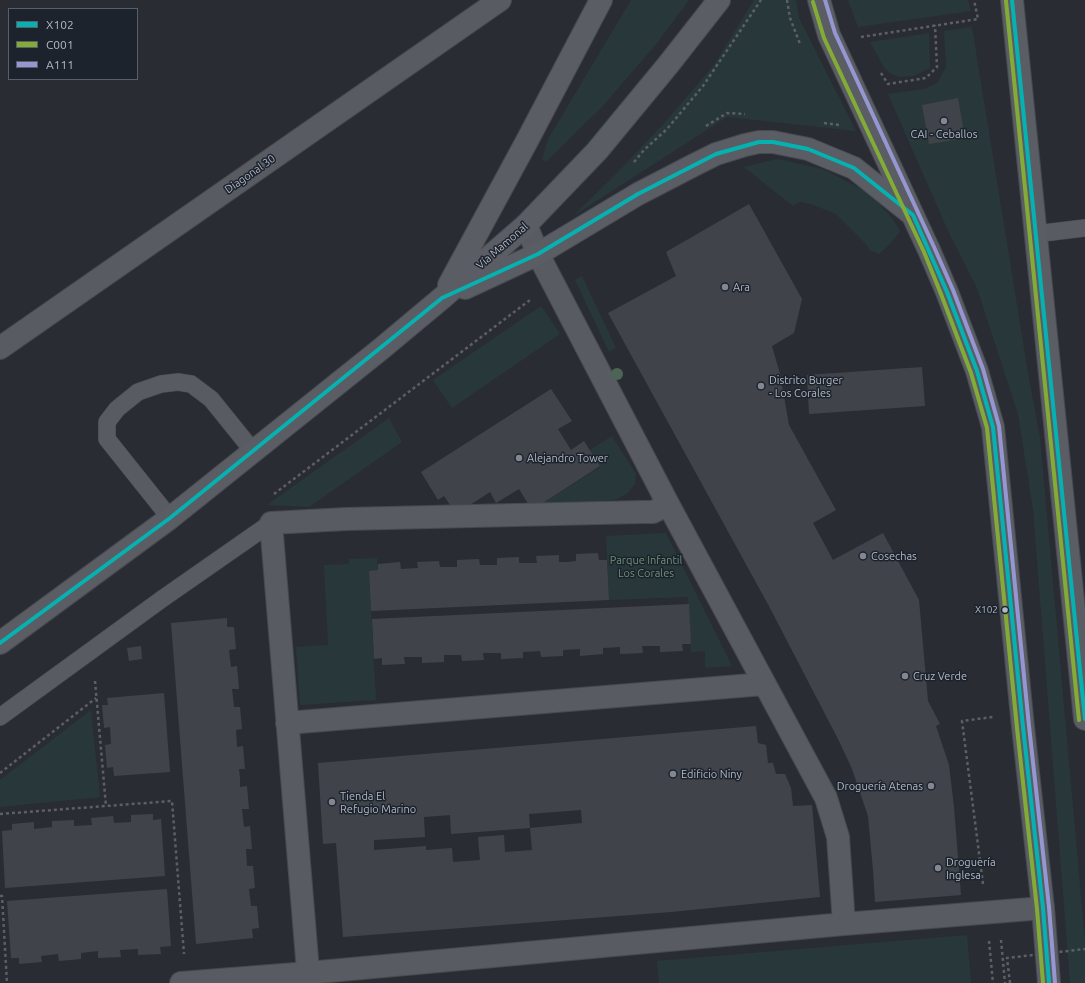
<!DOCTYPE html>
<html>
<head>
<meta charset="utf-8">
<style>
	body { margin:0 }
	#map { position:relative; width:1085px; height:983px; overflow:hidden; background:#292d33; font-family:Ubuntu,sans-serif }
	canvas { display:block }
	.legend { position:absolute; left:8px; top:8px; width:130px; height:72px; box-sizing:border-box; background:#1c232d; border:1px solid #585f69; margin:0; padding:5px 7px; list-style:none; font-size:12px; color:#b2b8c4 }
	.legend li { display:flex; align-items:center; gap:8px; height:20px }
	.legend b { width:20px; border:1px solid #585f69 }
</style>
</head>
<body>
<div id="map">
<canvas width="1085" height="983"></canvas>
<ul class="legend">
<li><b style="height:5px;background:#06b1b1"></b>X102</li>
<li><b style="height:5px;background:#83ac36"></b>C001</li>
<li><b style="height:5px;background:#9696d3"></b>A111</li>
</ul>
</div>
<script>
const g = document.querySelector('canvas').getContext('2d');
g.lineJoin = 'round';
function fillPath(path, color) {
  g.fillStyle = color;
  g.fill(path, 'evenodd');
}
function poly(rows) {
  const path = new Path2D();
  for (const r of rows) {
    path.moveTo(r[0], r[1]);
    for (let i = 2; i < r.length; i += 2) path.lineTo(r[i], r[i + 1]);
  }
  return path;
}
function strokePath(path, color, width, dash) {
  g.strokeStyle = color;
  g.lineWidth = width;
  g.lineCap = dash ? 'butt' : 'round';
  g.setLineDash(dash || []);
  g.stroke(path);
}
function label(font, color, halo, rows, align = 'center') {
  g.font = font + ' Ubuntu,sans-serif';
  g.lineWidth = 3;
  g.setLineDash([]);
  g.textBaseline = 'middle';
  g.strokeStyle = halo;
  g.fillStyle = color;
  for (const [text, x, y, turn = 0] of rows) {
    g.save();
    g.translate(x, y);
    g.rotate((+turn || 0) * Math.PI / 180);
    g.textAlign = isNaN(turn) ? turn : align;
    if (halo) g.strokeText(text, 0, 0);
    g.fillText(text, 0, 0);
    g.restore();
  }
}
fillPath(poly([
	[631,0,689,0,657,43,602,107,547,161,542,160,548,139],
	[754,0,796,0,799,18,856,131,727,117,573,216,617,173,666,121,714,65],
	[848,0,968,0,971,11,858,27],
	[972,27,1028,373,1040,437,1085,942,1085,983,1070,983,1033,509,1018,414,977,288,949,233,888,94,924,89,937,83,946,67,944,31],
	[929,33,930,68,914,76,899,77,890,73,885,69,870,42],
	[777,159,823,169,861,189,871,195,892,218,900,231,891,243,879,254,870,250,865,243,836,214,811,204,800,202,793,206,744,167],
	[582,276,616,348,609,352,575,280],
	[541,306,560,334,452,408,433,380],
	[389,418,402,442,309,507,267,505],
	[612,436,636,474,635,484,628,493,617,499,532,510,600,467,590,450],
	[666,533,732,666,705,668,705,651,691,652,688,597,609,600,606,536],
	[377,558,378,570,369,571,376,700,300,705,296,647,328,645,324,565,349,564,349,559],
	[91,710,100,797,0,807,0,780],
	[967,935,971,983,659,983,657,961]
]), '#28383a');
fillPath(poly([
	[958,98,965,138,929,144,922,105],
	[749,204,802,299,794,333,772,346,780,374,789,425,836,510,813,523,833,560,883,533,919,600,928,701,940,724,936,726,949,765,954,807,961,895,875,902,873,870,868,816,852,769,839,741,770,608,608,313,676,276,666,252],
	[922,367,925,406,809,414,807,375],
	[551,389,572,421,558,429,571,450,584,441,600,466,532,510,519,489,496,503,490,492,456,514,444,496,438,500,421,472],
	[598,553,599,560,607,560,609,600,371,611,369,571,378,570,378,564,400,562,401,569,418,568,417,562,439,561,440,567,457,567,457,560,479,559,480,565,497,565,497,558,519,557,519,563,537,563,536,556,559,555,559,562,568,562,576,561,576,554],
	[689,604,691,644,682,644,683,651,660,652,660,646,642,646,643,653,620,654,620,647,603,648,603,654,580,656,580,649,563,650,563,656,541,657,540,651,523,652,523,658,501,659,501,653,483,653,484,660,462,661,461,655,444,655,444,662,422,663,422,657,404,657,405,664,382,665,382,658,374,659,372,619],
	[227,618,227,627,234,627,236,649,229,650,231,667,237,666,239,689,232,689,233,697,234,707,240,707,242,729,236,730,237,747,243,746,245,769,239,769,240,778,240,787,247,786,249,809,242,809,244,827,250,826,252,849,246,849,247,866,253,866,255,888,249,889,251,906,257,906,259,928,252,929,253,938,196,944,171,623],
	[141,646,142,659,129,661,127,648],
	[164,693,170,772,114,776,113,767,107,768,105,745,111,744,110,727,104,728,102,705,108,705,107,698],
	[756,726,758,743,766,745,768,763,773,763,776,774,785,774,791,788,793,806,812,805,820,897,671,912,343,937,336,843,323,844,318,763],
	[581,810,582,823,530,828,532,850,505,852,504,835,478,837,480,860,453,862,452,848,426,850,426,846,374,850,374,840,425,837,424,817,450,815,451,834,530,828,529,814],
	[153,814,153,820,161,819,165,876,5,888,2,831,12,830,12,824,34,822,34,829,52,827,52,821,74,820,74,826,92,825,91,818,113,816,114,823,131,822,131,815],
	[167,889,171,946,160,947,161,954,138,955,138,949,120,950,121,957,98,958,98,951,81,953,81,959,59,961,58,954,41,956,42,962,19,964,19,958,11,958,7,901]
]), '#40444a');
const service = poly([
	[1035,234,1085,228],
	[170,518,107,439,107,422,117,409,138,392,161,384,178,382,191,384,211,399,253,451],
	[0,717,162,599,271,523]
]);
const minor = poly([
	[526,225,538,254,667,502,826,798,838,837,844,924],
	[0,348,500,0],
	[287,723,764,684],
	[181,983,308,973,844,924,1043,908],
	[309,983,271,523,346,519,642,512,653,512,659,509,667,502]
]);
const primary = poly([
	[819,0,829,35,929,250,947,292,977,371,993,427,1023,727,1043,908,1049,983],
	[1012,0,1085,719],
	[449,285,528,139,601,0],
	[465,288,538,254,638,194,694,165,716,154,745,145,759,142,773,142,808,149,854,168,909,212],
	[0,643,170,518,381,349,442,298,526,225,597,151,668,65,719,0]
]);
strokePath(service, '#46494e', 18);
strokePath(minor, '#46494e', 24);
strokePath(primary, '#464950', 24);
strokePath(poly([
	[787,0,790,18,800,44],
	[861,37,978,19,974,0],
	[881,73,888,84,926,78,937,67,935,25],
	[824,123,839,125],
	[706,126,727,113,745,114],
	[634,162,644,150,667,129,703,86,761,0],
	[274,494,530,300],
	[95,681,106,806],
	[0,773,96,698],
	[0,814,172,801,184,954],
	[983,884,962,721,993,717],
	[0,896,2,896,7,983],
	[1001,940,1005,983],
	[989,941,993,983]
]), '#5c6065', 2.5, [3, 3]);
strokePath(service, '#585b61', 17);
strokePath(minor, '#585b61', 22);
strokePath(primary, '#5a5d63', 22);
strokePath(poly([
	[1010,983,1007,958,1085,949]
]), '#5c6065', 2.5, [3, 3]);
strokePath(poly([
	[1012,0,1085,719],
	[0,643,170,518,442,298,538,254,638,194,716,154,759,142,773,142,808,149,854,168,913,215,947,292,977,371,993,427,1023,727,1043,908,1049,983]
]), '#06b1b1', 4);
strokePath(poly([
	[1006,1,1079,720],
	[813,2,824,38,924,252,941,294,971,373,987,428,1017,728,1037,909,1043,983]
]), '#83ac36', 4);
strokePath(poly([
	[825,0,835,33,934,247,953,290,983,369,999,426,1029,726,1049,907,1055,983]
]), '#9696d3', 4);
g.fillStyle = '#4d6557';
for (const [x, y] of [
	[617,374]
]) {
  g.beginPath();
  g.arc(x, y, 6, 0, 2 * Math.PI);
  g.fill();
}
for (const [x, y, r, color] of [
	[944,121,4,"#828791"],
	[725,287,4,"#828791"],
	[761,386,4,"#828791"],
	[519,458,4,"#828791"],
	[863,556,4,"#828791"],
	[1005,610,3.5,"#b2b8c4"],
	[905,676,4,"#828791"],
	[673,774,4,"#828791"],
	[931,786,4,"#828791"],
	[332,802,4,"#828791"],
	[938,868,4,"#828791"]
]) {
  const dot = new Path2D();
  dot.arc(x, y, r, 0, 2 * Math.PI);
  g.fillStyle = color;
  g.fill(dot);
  strokePath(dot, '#1c232d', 1.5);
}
label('10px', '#b2b8c4', '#1c232d', [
	["X102",998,610]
], 'right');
label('11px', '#b2b8c4', '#1c232d', [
	["CAI - Ceballos",944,134,"center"],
	["Ara",733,287],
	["Distrito Burger",769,380],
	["- Los Corales",769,393],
	["Alejandro Tower",527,458],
	["Cosechas",871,556],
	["Cruz Verde",913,676],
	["Edificio Niny",681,774],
	["Droguería Atenas",923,786,"right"],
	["Tienda El",340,796],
	["Refugio Marino",340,809],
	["Droguería",946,862],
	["Inglesa",946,875]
], 'left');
label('11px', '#b2b8c4', '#1c232d', [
	["Diagonal 30",250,174,-35],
	["Vía Mamonal",502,246,-41]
]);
label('11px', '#6b9375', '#1c232d', [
	["Parque Infantil",646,560],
	["Los Corales",646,573]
]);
</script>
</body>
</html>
